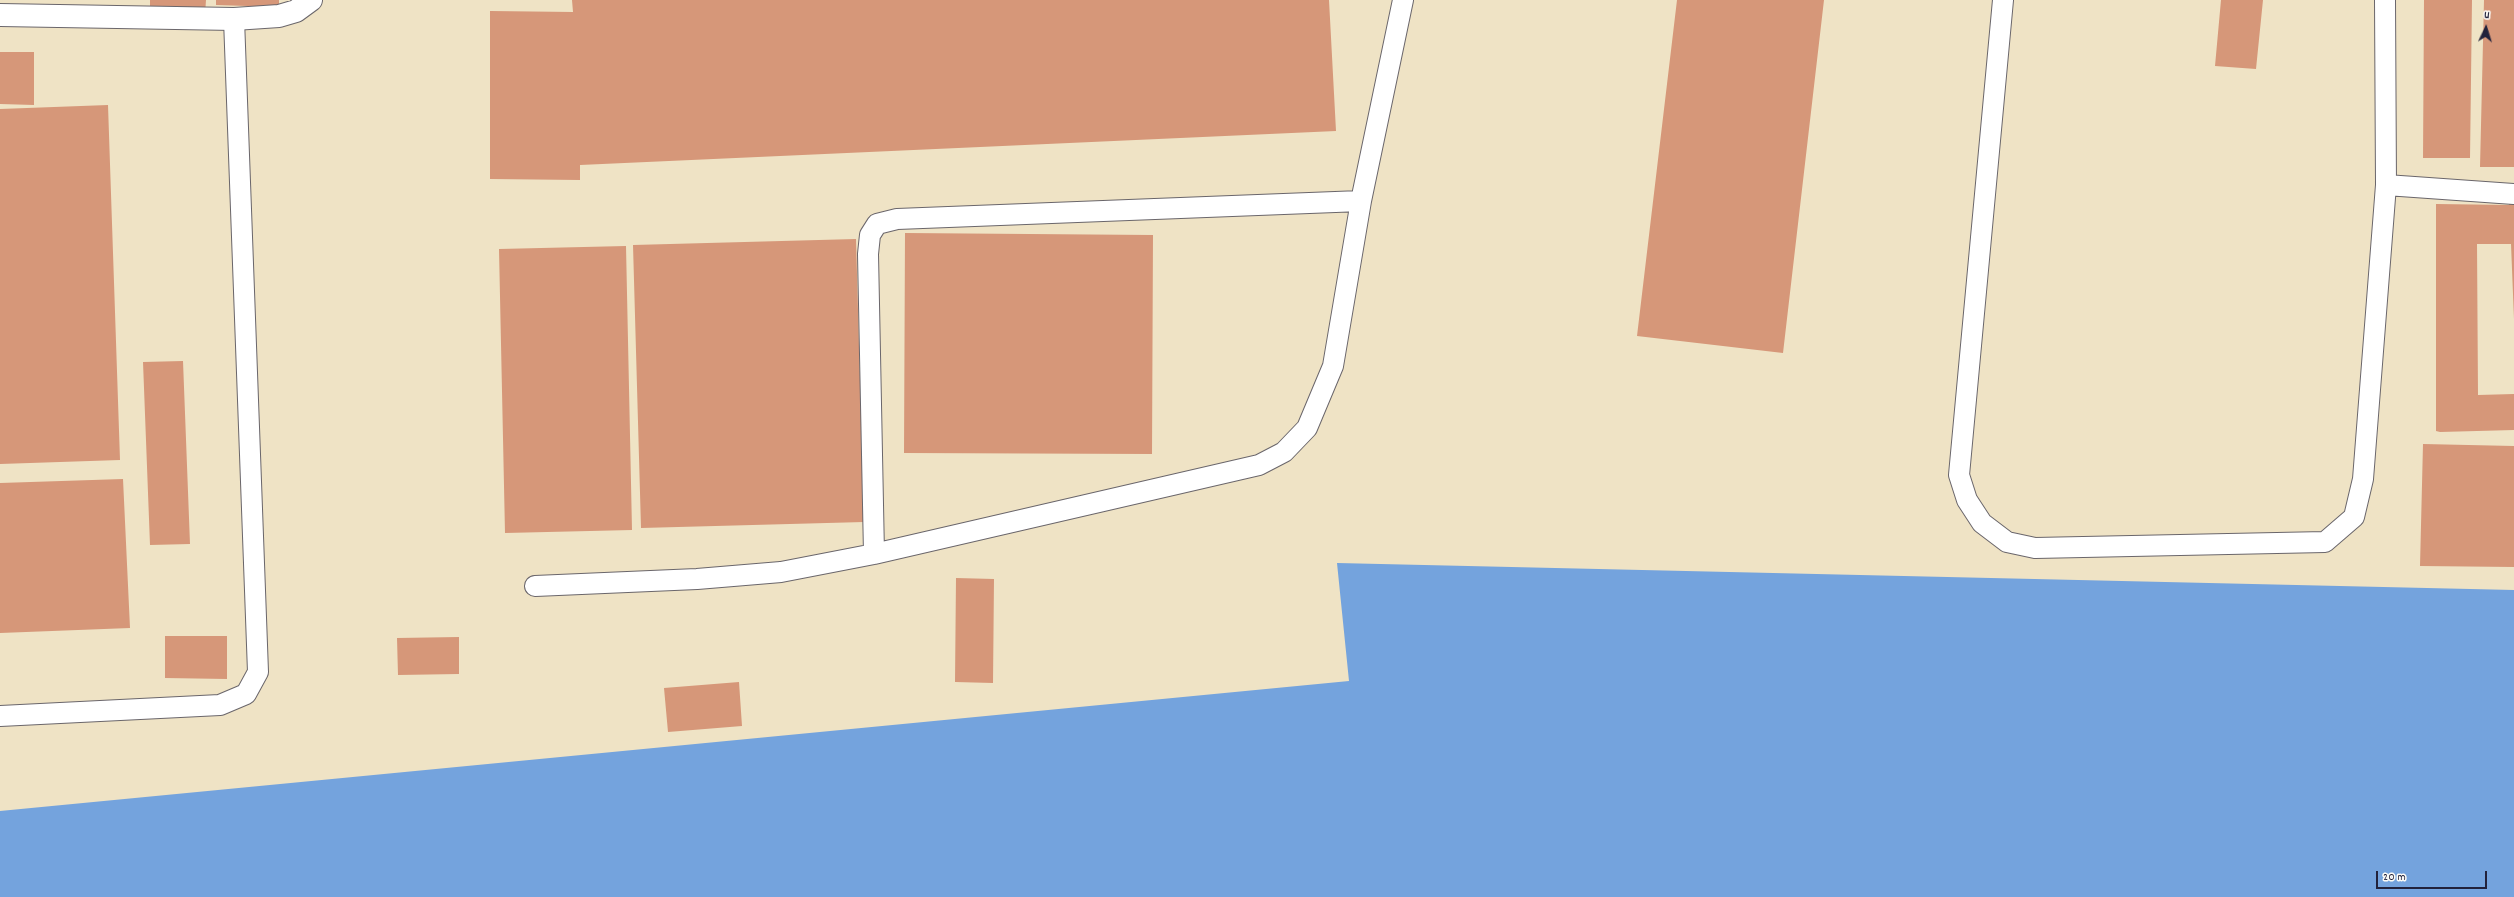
<!DOCTYPE html>
<html>
<head>
<meta charset="utf-8">
<style>
	body { margin:0 }
	#map { position:relative; width:2514px; height:897px; overflow:hidden; background:#efe3c5; font-family:Dekko,sans-serif }
	canvas { display:block }
	.north { position:absolute; left:2466px; top:8px; width:40px; height:40px; -webkit-text-stroke:3px #fdfcf7; paint-order:stroke; rotate:4deg; font-size:11px; font-weight:700; line-height:16px; text-align:center; color:#22223b }
	.north::after { content:''; display:block; margin:auto; width:14px; height:18px; background:#22223b; clip-path:polygon(50% 0,100% 100%,50% 72%,0 100%) }
	.scale { position:absolute; left:2376px; top:871px; width:111px; height:18px; box-sizing:border-box; border:2px solid #22223b; border-top:0; padding-left:5px; font-size:12px; line-height:14px; white-space:nowrap; color:#22223b; -webkit-text-stroke:3px #fdfcf7; paint-order:stroke }
</style>
</head>
<body>
<div id="map">
<canvas width="2514" height="897"></canvas>
<div class="north">U</div>
<div class="scale">20 m</div>
</div>
<script>
const g = document.querySelector('canvas').getContext('2d');
g.lineJoin = 'round';
function fillPath(path, color) {
  g.fillStyle = color;
  g.fill(path, 'evenodd');
}
function poly(rows) {
  const path = new Path2D();
  for (const r of rows) {
    path.moveTo(r[0], r[1]);
    for (let i = 2; i < r.length; i += 2) path.lineTo(r[i], r[i + 1]);
  }
  return path;
}
function strokePath(path, color, width, dash) {
  g.strokeStyle = color;
  g.lineWidth = width;
  g.lineCap = dash ? 'butt' : 'round';
  g.setLineDash(dash || []);
  g.stroke(path);
}
fillPath(poly([
	[1337,563,2514,590,2514,897,0,897,0,811,1349,681]
]), '#74a3dd');
fillPath(poly([
	[150,0,206,0,205,15,150,12],
	[216,0,279,0,279,7,216,5],
	[572,0,1329,0,1336,131,580,165,580,180,490,179,490,11,573,12],
	[1677,0,1824,0,1783,353,1637,336],
	[2221,0,2263,0,2256,69,2215,66],
	[2424,0,2472,0,2470,158,2423,158],
	[2484,0,2514,0,2514,167,2480,167],
	[0,52,34,52,34,105,0,104],
	[108,105,120,460,0,464,0,109],
	[2509,203,2514,203,2514,319,2511,244,2477,244,2478,395,2514,394,2514,430,2440,432,2436,431,2436,204,2509,205],
	[905,233,1153,235,1152,454,904,453],
	[856,239,864,522,641,528,633,245],
	[626,246,632,530,505,533,499,249],
	[183,361,190,544,150,545,143,362],
	[2423,444,2514,446,2514,567,2420,566],
	[123,479,130,628,0,633,0,483],
	[956,578,994,579,993,683,955,682],
	[165,636,227,636,227,679,165,678],
	[459,637,459,674,398,675,397,638],
	[739,682,742,726,668,732,664,688]
]), '#d69779');
const service = poly([
	[2003,0,1959,475,1967,500,1982,523,2007,542,2035,548,2325,542,2354,517,2363,479,2386,185,2385,0],
	[2386,185,2514,194],
	[874,554,868,254,870,235,877,224,897,219,1361,201],
	[535,586,697,579,781,572,874,554,1259,465,1284,452,1307,428,1333,366,1361,201,1403,0],
	[0,716,220,705,246,694,258,672,234,19]
]);
const minor = poly([
	[0,15,234,19,279,16,296,11,311,0]
]);
strokePath(service, '#6a666b', 22);
strokePath(minor, '#6a666b', 24);
strokePath(service, '#fff', 20);
strokePath(minor, '#fff', 22);
</script>
</body>
</html>
